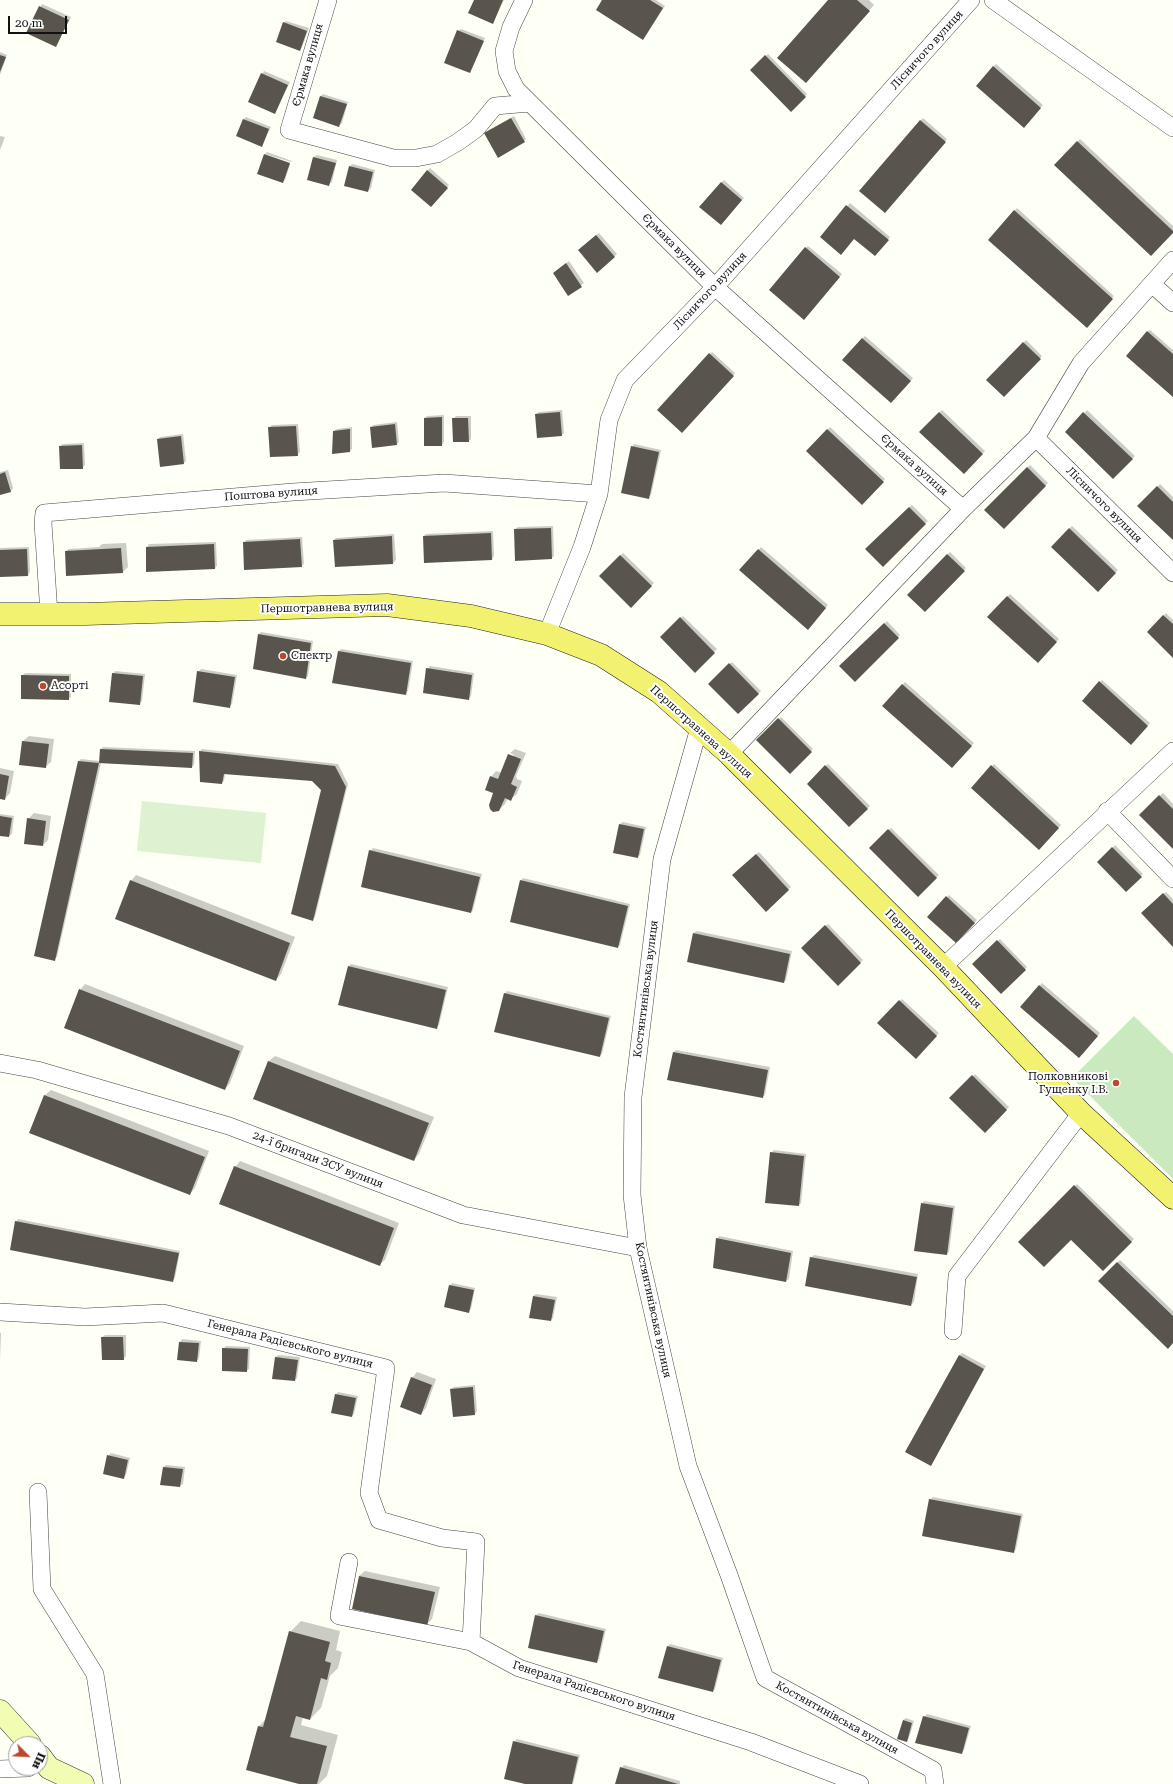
<!DOCTYPE html>
<html>
<head>
<meta charset="utf-8">
<style>
	body { margin:0 }
	#map { position:relative; width:1173px; height:1784px; overflow:hidden; background:#fefff5; font-family:"Roboto Serif",serif }
	canvas { display:block }
	.north { position:absolute; left:8px; top:1736px; width:40px; height:40px; box-sizing:border-box; background:#fff; border:1px solid #a0a0a0; border-radius:50%; rotate:114deg; font-size:11px; font-weight:700; line-height:16px; text-align:center; color:#111 }
	.north::after { content:''; display:block; margin:auto; width:14px; height:18px; background:#bd472c; clip-path:polygon(50% 0,100% 100%,50% 72%,0 100%) }
	.scale { position:absolute; left:8px; top:16px; width:59px; height:18px; box-sizing:border-box; border:2px solid #111; border-top:0; padding-left:5px; font-size:12px; line-height:14px; white-space:nowrap; color:#111; -webkit-text-stroke:3px #fff; paint-order:stroke }
</style>
</head>
<body>
<div id="map">
<canvas width="1173" height="1784"></canvas>
<div class="north">Пн</div>
<div class="scale">20 m</div>
</div>
<script>
const g = document.querySelector('canvas').getContext('2d');
g.lineJoin = 'round';
function fillPath(path, color) {
  g.fillStyle = color;
  g.fill(path, 'evenodd');
}
function poly(rows) {
  const path = new Path2D();
  for (const r of rows) {
    path.moveTo(r[0], r[1]);
    for (let i = 2; i < r.length; i += 2) path.lineTo(r[i], r[i + 1]);
  }
  return path;
}
function strokePath(path, color, width, dash) {
  g.strokeStyle = color;
  g.lineWidth = width;
  g.lineCap = dash ? 'butt' : 'round';
  g.setLineDash(dash || []);
  g.stroke(path);
}
function label(font, color, halo, rows, align = 'center') {
  g.font = font + ' "Roboto Serif",serif';
  g.lineWidth = 4;
  g.setLineDash([]);
  g.textBaseline = 'middle';
  g.strokeStyle = halo;
  g.fillStyle = color;
  for (const [text, x, y, turn = 0] of rows) {
    g.save();
    g.translate(x, y);
    g.rotate((+turn || 0) * Math.PI / 180);
    g.textAlign = isNaN(turn) ? turn : align;
    if (halo) g.strokeText(text, 0, 0);
    g.fillText(text, 0, 0);
    g.restore();
  }
}
fillPath(poly([
	[1134,1016,1173,1054,1173,1179,1072,1078]
]), '#cbe9be');
fillPath(poly([
	[142,801,266,813,261,863,137,851]
]), '#def1d0');
fillPath(poly([
	[475,0,504,0,493,23],
	[603,0,656,0,665,6,643,39],
	[830,0,869,0,874,5,811,76],
	[42,4,71,17,56,46,28,32],
	[286,21,309,28,302,47,300,50,284,23],
	[461,29,485,38,470,72,458,31],
	[0,52,7,55,0,75],
	[768,54,807,94,791,110,752,70],
	[996,64,1043,105,1026,124,993,67],
	[264,71,290,82,275,112,262,74],
	[323,94,348,102,342,123,339,126,314,118,321,96],
	[514,116,526,139,524,141,485,133],
	[246,117,271,127,262,145,244,119],
	[923,118,947,139,887,209,860,191],
	[0,136,5,137,0,150],
	[1080,139,1173,226,1173,232,1055,165],
	[267,152,292,161,291,162,265,154],
	[264,155,290,164,285,180,283,182],
	[317,155,337,160,332,182,329,184,308,179,314,157],
	[352,164,375,170,371,188,368,191,350,167],
	[430,168,449,185,434,203,412,189],
	[724,180,744,198,723,222,721,183],
	[850,203,890,237,877,252,854,238,821,237],
	[1017,208,1114,296,1087,327,989,240],
	[599,233,617,254,597,272,581,248],
	[808,246,842,274,806,316,806,248],
	[569,261,584,283,569,295,554,273],
	[1150,330,1173,350,1173,396,1147,332],
	[865,336,913,378,891,402,862,339],
	[1026,340,1042,356,1004,396,987,380],
	[712,352,735,373,682,431,658,410],
	[562,410,564,433,562,435,536,414,539,412],
	[942,410,985,451,964,473,921,432],
	[1087,410,1135,456,1113,478,1066,432],
	[444,415,444,442,442,445,425,445,425,418,427,416],
	[456,416,471,416,471,439,469,441,453,419],
	[397,422,399,442,397,444,371,428,373,425],
	[298,424,300,452,297,455,269,428,272,425],
	[352,427,352,449,350,451,334,431,337,429],
	[830,427,885,479,862,503,807,451],
	[183,434,186,461,184,463,158,439,160,437],
	[84,443,85,465,82,468,60,446,63,444],
	[634,444,661,450,651,495,648,497,632,447],
	[1030,465,1048,483,1004,528,985,510],
	[8,470,13,488,11,491,0,494,0,472],
	[1160,484,1173,497,1173,539,1139,506],
	[912,505,928,521,883,566,866,549],
	[553,526,554,556,552,558,515,529,518,527],
	[1072,526,1118,570,1098,590,1052,547],
	[493,531,494,556,492,559,424,536,426,534],
	[394,534,396,560,393,563,336,566,334,540,336,538],
	[302,537,304,564,301,566,244,543,246,540],
	[216,542,217,566,215,568,147,571,147,547,149,544],
	[126,543,128,567,122,573,66,551,69,549,99,547,102,544],
	[29,547,30,572,28,575,0,576,0,548],
	[761,547,828,605,810,627,740,570],
	[950,552,966,568,925,611,908,595],
	[623,553,654,583,631,606,600,576],
	[1010,594,1059,639,1038,662,989,617],
	[1166,613,1173,620,1173,656,1148,632],
	[683,616,717,649,695,671,661,637],
	[887,621,900,635,855,680,841,666],
	[261,632,313,641,308,676,306,678,259,634],
	[341,649,413,661,408,691,405,694,338,652],
	[732,662,761,691,739,713,710,684],
	[430,666,474,673,471,696,468,699,427,669],
	[201,669,237,675,232,704,229,707,198,672],
	[115,671,145,674,142,701,139,704,113,674],
	[25,673,71,674,71,697,68,699,22,676],
	[1102,680,1150,723,1131,743,1084,700],
	[905,682,974,743,952,767,883,706],
	[781,717,813,749,790,772,758,740],
	[29,736,54,739,51,762,45,767,23,741],
	[103,747,195,751,194,765,192,767,101,763,57,957,54,959,79,761,81,759,100,761,101,749],
	[202,749,338,764,348,784,315,917,313,920,323,790,312,780,225,774,224,781,221,783,201,781,200,751],
	[515,749,526,753,516,776,517,779,522,781,517,794,511,799,508,798,505,804,499,810,491,777,496,771,502,773,514,755,510,753],
	[828,764,870,806,849,826,808,784],
	[994,764,1061,825,1039,849,972,788],
	[0,768,14,771,10,793,5,799,0,798],
	[1163,793,1173,804,1173,846,1140,815],
	[34,813,51,816,48,840,43,845,28,819],
	[0,814,14,816,12,834,9,836,0,835],
	[623,822,646,827,640,855,637,857,620,824],
	[891,828,939,875,918,896,870,848],
	[1115,845,1143,874,1126,890,1099,862],
	[373,848,482,874,473,910,471,912,370,851],
	[759,852,791,887,766,910,734,875],
	[136,875,295,937,281,974,276,980,131,881],
	[523,878,630,904,620,945,618,947,521,881],
	[1166,892,1173,899,1173,945,1142,913],
	[949,895,977,920,956,942,929,917],
	[828,924,863,960,838,985,803,948],
	[697,931,792,951,786,980,784,982,694,933],
	[1000,939,1027,967,1001,992,974,964],
	[351,964,448,987,439,1025,436,1028,349,966],
	[1042,983,1100,1033,1082,1055,1021,1007],
	[85,984,244,1046,230,1083,225,1089,80,990],
	[507,991,611,1016,602,1054,599,1056,505,994],
	[902,999,939,1033,916,1058,879,1023],
	[676,1050,770,1067,765,1095,762,1097,669,1080,674,1052],
	[275,1056,434,1117,419,1154,414,1160,255,1099,269,1061],
	[975,1074,1009,1107,985,1132,951,1098],
	[51,1090,209,1151,195,1188,190,1194,31,1132,45,1095],
	[774,1150,806,1154,801,1203,799,1205,771,1153],
	[240,1161,399,1223,385,1260,379,1265,235,1167],
	[1077,1184,1134,1239,1103,1270,1071,1238,1020,1242],
	[924,1201,955,1206,949,1252,946,1254,922,1204],
	[18,1219,180,1251,175,1278,173,1281,16,1222],
	[719,1236,793,1251,789,1279,786,1281,717,1239],
	[814,1255,918,1274,914,1302,911,1305,811,1258],
	[1120,1260,1173,1311,1173,1342,1099,1281],
	[452,1283,475,1288,471,1309,469,1311,450,1286],
	[536,1294,557,1297,553,1318,551,1320,533,1296],
	[0,1333,1,1333,0,1361],
	[105,1335,126,1335,126,1356,123,1359,102,1337],
	[182,1339,201,1341,199,1358,197,1361,178,1359,180,1342],
	[226,1346,250,1347,249,1369,246,1371,223,1349],
	[962,1353,986,1366,933,1462,960,1355],
	[278,1355,300,1357,297,1378,295,1380,273,1378,276,1357],
	[417,1372,436,1379,426,1408,421,1414,412,1378],
	[475,1385,477,1411,475,1414,451,1389,454,1387],
	[338,1392,358,1396,354,1414,352,1416,336,1394],
	[111,1453,130,1458,126,1475,123,1477,108,1456],
	[166,1465,185,1467,183,1484,180,1486,164,1467],
	[933,1497,1023,1514,1016,1549,1014,1552,930,1500],
	[365,1571,440,1587,432,1619,427,1624,359,1576],
	[539,1613,606,1629,599,1659,597,1662,536,1615],
	[301,1621,340,1631,336,1650,342,1652,338,1668,330,1676,321,1708,310,1719,303,1717,301,1725,338,1735,327,1776,319,1784,303,1784,259,1726,267,1718,290,1632],
	[670,1644,723,1658,715,1689,713,1691,668,1646],
	[927,1714,971,1726,964,1750,962,1753,924,1717],
	[906,1718,914,1721,909,1738,907,1741,903,1720],
	[517,1739,580,1755,573,1784,530,1784,514,1742],
	[624,1765,680,1781,680,1784,616,1784,621,1768]
]), '#0003');
fillPath(poly([
	[474,0,503,0,493,24,468,13],
	[602,0,650,0,663,8,643,40,596,10],
	[828,0,857,0,870,11,806,83,777,58],
	[39,6,69,20,56,47,26,33],
	[283,22,307,31,300,51,276,42],
	[457,30,484,41,470,73,444,63],
	[0,55,6,57,0,72],
	[765,55,806,97,791,112,750,70],
	[993,66,1041,108,1024,128,976,86],
	[261,73,288,85,275,114,248,102],
	[320,96,347,104,339,127,313,118],
	[511,118,525,142,498,158,484,133],
	[243,119,269,129,262,147,236,136],
	[920,120,946,142,885,213,859,191],
	[1077,141,1173,231,1173,233,1151,256,1054,165],
	[264,154,290,163,283,183,257,174],
	[313,157,336,163,329,186,307,180],
	[349,166,373,172,368,192,344,186],
	[427,170,448,188,431,207,411,190],
	[721,182,742,200,721,225,699,207],
	[846,205,889,240,875,256,854,239,841,255,820,237],
	[1014,210,1113,299,1087,328,988,240],
	[596,235,615,257,597,273,578,250],
	[805,247,840,277,804,320,769,290],
	[566,263,582,287,568,296,553,273],
	[1147,331,1173,354,1173,397,1126,356],
	[862,338,911,381,891,403,842,360],
	[1023,342,1041,359,1004,397,986,380],
	[709,353,734,376,682,433,657,410],
	[560,412,562,436,537,438,535,414],
	[939,412,983,454,964,474,919,432],
	[1083,412,1133,459,1113,479,1065,432],
	[442,417,442,446,424,446,424,418],
	[452,418,468,418,469,442,453,442],
	[395,424,397,445,372,448,370,427],
	[296,426,298,456,270,457,268,427],
	[350,429,350,452,332,454,333,431],
	[827,429,884,482,862,505,806,451],
	[181,436,184,464,160,467,157,439],
	[82,445,83,469,60,469,59,446],
	[631,446,659,452,649,499,621,493],
	[1027,467,1046,486,1004,529,984,510],
	[5,472,11,492,0,495,0,474],
	[1157,486,1173,502,1173,540,1137,506],
	[909,507,926,524,883,567,865,549],
	[551,528,552,559,515,561,514,529],
	[1069,528,1116,573,1098,592,1051,547],
	[491,533,492,560,424,563,423,536],
	[392,536,393,564,335,567,333,540],
	[300,539,302,567,244,570,243,542],
	[214,544,215,569,146,572,146,547],
	[121,548,123,573,66,576,65,551],
	[27,549,28,576,0,577,0,550],
	[758,549,826,608,808,630,739,570],
	[947,554,965,571,925,612,907,595],
	[620,555,652,586,631,608,599,576],
	[1007,596,1057,642,1038,663,987,617],
	[1163,615,1173,624,1173,658,1147,632],
	[680,617,715,653,695,673,660,637],
	[884,623,899,638,855,682,839,666],
	[258,634,311,643,306,679,253,669],
	[338,651,411,663,406,695,332,683],
	[729,663,759,694,738,714,708,684],
	[426,668,472,675,469,700,423,693],
	[197,671,235,677,230,708,193,702],
	[112,673,143,676,140,705,109,702],
	[21,675,69,676,69,700,21,699],
	[1099,681,1148,726,1131,745,1082,701],
	[902,684,972,746,952,768,882,706],
	[778,718,812,752,790,774,756,740],
	[22,741,49,744,46,768,19,765],
	[100,749,193,753,192,768,99,763],
	[199,751,335,766,346,787,313,921,291,914,321,790,312,781,224,774,222,784,200,782],
	[508,754,521,759,511,784,517,787,511,801,505,798,499,811,493,812,490,809,489,805,493,793,485,790,490,776,498,779],
	[78,761,99,763,55,961,34,956],
	[825,765,868,809,849,827,807,784],
	[991,765,1059,828,1039,850,971,788],
	[0,774,9,776,5,800,0,799],
	[1159,795,1173,809,1173,849,1139,815],
	[0,816,12,818,9,837,0,836],
	[27,818,46,821,43,846,24,844],
	[619,824,644,829,638,858,613,853],
	[888,829,937,878,918,897,869,848],
	[1112,847,1142,877,1126,892,1097,862],
	[369,850,480,877,471,913,361,887],
	[756,854,789,890,766,912,732,875],
	[130,880,290,943,276,981,115,919],
	[520,880,628,906,618,948,510,922],
	[1163,893,1173,904,1173,947,1141,913],
	[946,896,975,923,956,943,927,917],
	[825,925,861,963,838,986,801,948],
	[693,933,790,954,784,983,687,962],
	[997,940,1026,970,1001,994,972,964],
	[348,966,446,990,437,1029,338,1005],
	[1039,985,1098,1036,1079,1058,1020,1007],
	[79,989,240,1051,225,1090,64,1028],
	[504,993,609,1018,600,1057,494,1032],
	[899,1000,937,1036,916,1059,877,1023],
	[673,1052,768,1070,763,1098,667,1080],
	[268,1061,429,1123,414,1161,253,1099],
	[972,1075,1007,1110,985,1133,949,1098],
	[44,1095,205,1157,190,1195,29,1133],
	[770,1152,804,1156,799,1206,765,1203],
	[234,1166,394,1228,380,1266,219,1204],
	[1074,1185,1132,1242,1103,1271,1071,1240,1044,1267,1018,1242],
	[921,1203,953,1208,947,1255,914,1251],
	[15,1221,179,1253,173,1282,10,1250],
	[716,1238,791,1253,786,1282,713,1268],
	[810,1257,917,1277,911,1306,805,1286],
	[1117,1262,1173,1316,1173,1343,1168,1349,1098,1281],
	[449,1285,474,1290,469,1313,444,1307],
	[533,1296,555,1300,551,1321,529,1318],
	[101,1337,123,1337,124,1360,102,1360],
	[179,1342,199,1343,197,1362,177,1360],
	[222,1348,248,1349,247,1372,222,1371],
	[959,1355,984,1369,931,1466,905,1452],
	[275,1357,298,1360,295,1381,272,1379],
	[411,1377,432,1385,421,1415,400,1407],
	[473,1387,475,1415,453,1417,450,1389],
	[335,1394,356,1398,352,1417,331,1413],
	[107,1455,128,1460,124,1479,103,1474],
	[163,1467,183,1469,180,1487,160,1485],
	[929,1499,1021,1516,1014,1553,922,1536],
	[359,1576,435,1592,427,1626,352,1609],
	[535,1615,604,1631,597,1663,528,1648],
	[289,1631,330,1642,325,1661,331,1663,327,1680,321,1678,310,1720,296,1716,290,1737,327,1746,317,1784,299,1784,246,1770,258,1726,263,1727],
	[667,1646,721,1660,713,1692,658,1678],
	[923,1716,969,1728,962,1754,915,1743],
	[903,1720,912,1723,907,1742,897,1739],
	[513,1741,578,1757,572,1784,525,1784,504,1779],
	[620,1767,678,1784,615,1784]
]), '#59554d');
const street = poly([
	[328,0,289,130,393,158,416,158,437,154,458,142,476,129,495,106,530,103],
	[524,0,511,27,504,51,507,71,516,89,715,287,963,509],
	[993,0,1173,128],
	[1152,284,1173,303],
	[1036,438,1173,573],
	[49,614,43,523,44,513,293,492,444,483,599,494],
	[547,634,582,547,599,494,609,420,625,380,715,287,971,0],
	[699,728,662,859,633,1097,632,1195,638,1248,688,1466,729,1575,765,1678,933,1770,935,1784],
	[729,754,963,509,1036,438,1081,363,1173,260],
	[1107,811,1173,879],
	[943,967,1173,751],
	[0,1063,37,1070,229,1126,463,1215,638,1248],
	[0,1312,85,1317,163,1313,386,1368,369,1493,379,1520,442,1538,476,1542,471,1642,519,1668,751,1742,860,1784],
	[953,1331,957,1276,1081,1113],
	[38,1492,42,1589,95,1674,112,1784],
	[349,1562,339,1616,471,1642],
	[0,1769,28,1768]
]);
const secondary = poly([
	[0,1711,30,1744],
	[40,1756,49,1768,83,1784]
]);
const primary = poly([
	[0,614,85,614,387,605,471,616,547,634,601,655,659,692,729,754,943,967,1081,1113,1173,1198]
]);
strokePath(street, '#444', 18);
strokePath(secondary, '#333', 23);
strokePath(primary, '#222', 23);
strokePath(street, '#fff', 17);
strokePath(secondary, '#f3fcb3', 22);
strokePath(primary, '#f3f270', 22);
for (const [x, y, r, color] of [
	[283,656,4,"#bd472c"],
	[43,686,4,"#bd472c"],
	[1116,1083,4,"#bd472c"]
]) {
  const dot = new Path2D();
  dot.arc(x, y, r, 0, 2 * Math.PI);
  g.fillStyle = color;
  g.fill(dot);
  strokePath(dot, '#fff', 1.5);
}
label('11px', '#111', '#fff', [
	["Лісничого вулиця",927,50,-48],
	["Єрмака вулиця",308,65,-74],
	["Єрмака вулиця",674,246,45],
	["Лісничого вулиця",710,291,-47],
	["Єрмака вулиця",914,465,42],
	["Поштова вулиця",271,494,-4],
	["Лісничого вулиця",1104,505,45],
	["Першотравнева вулиця",327,608,-1],
	["Першотравнева вулиця",701,732,42],
	["Першотравнева вулиця",933,959,46],
	["Костянтинівська вулиця",646,989,-83],
	["24-ї бригади ЗСУ вулиця",318,1160,21],
	["Костянтинівська вулиця",653,1310,78],
	["Генерала Радієвського вулиця",290,1344,14],
	["Генерала Радієвського вулиця",594,1691,18],
	["Костянтинівська вулиця",837,1718,29]
]);
label('11px', '#111', '#fff', [
	["Спектр",291,656],
	["Асорті",51,686],
	["Полковникові",1108,1077,"right"],
	["Гущенку І.В.",1108,1090,"right"]
], 'left');
</script>
</body>
</html>
